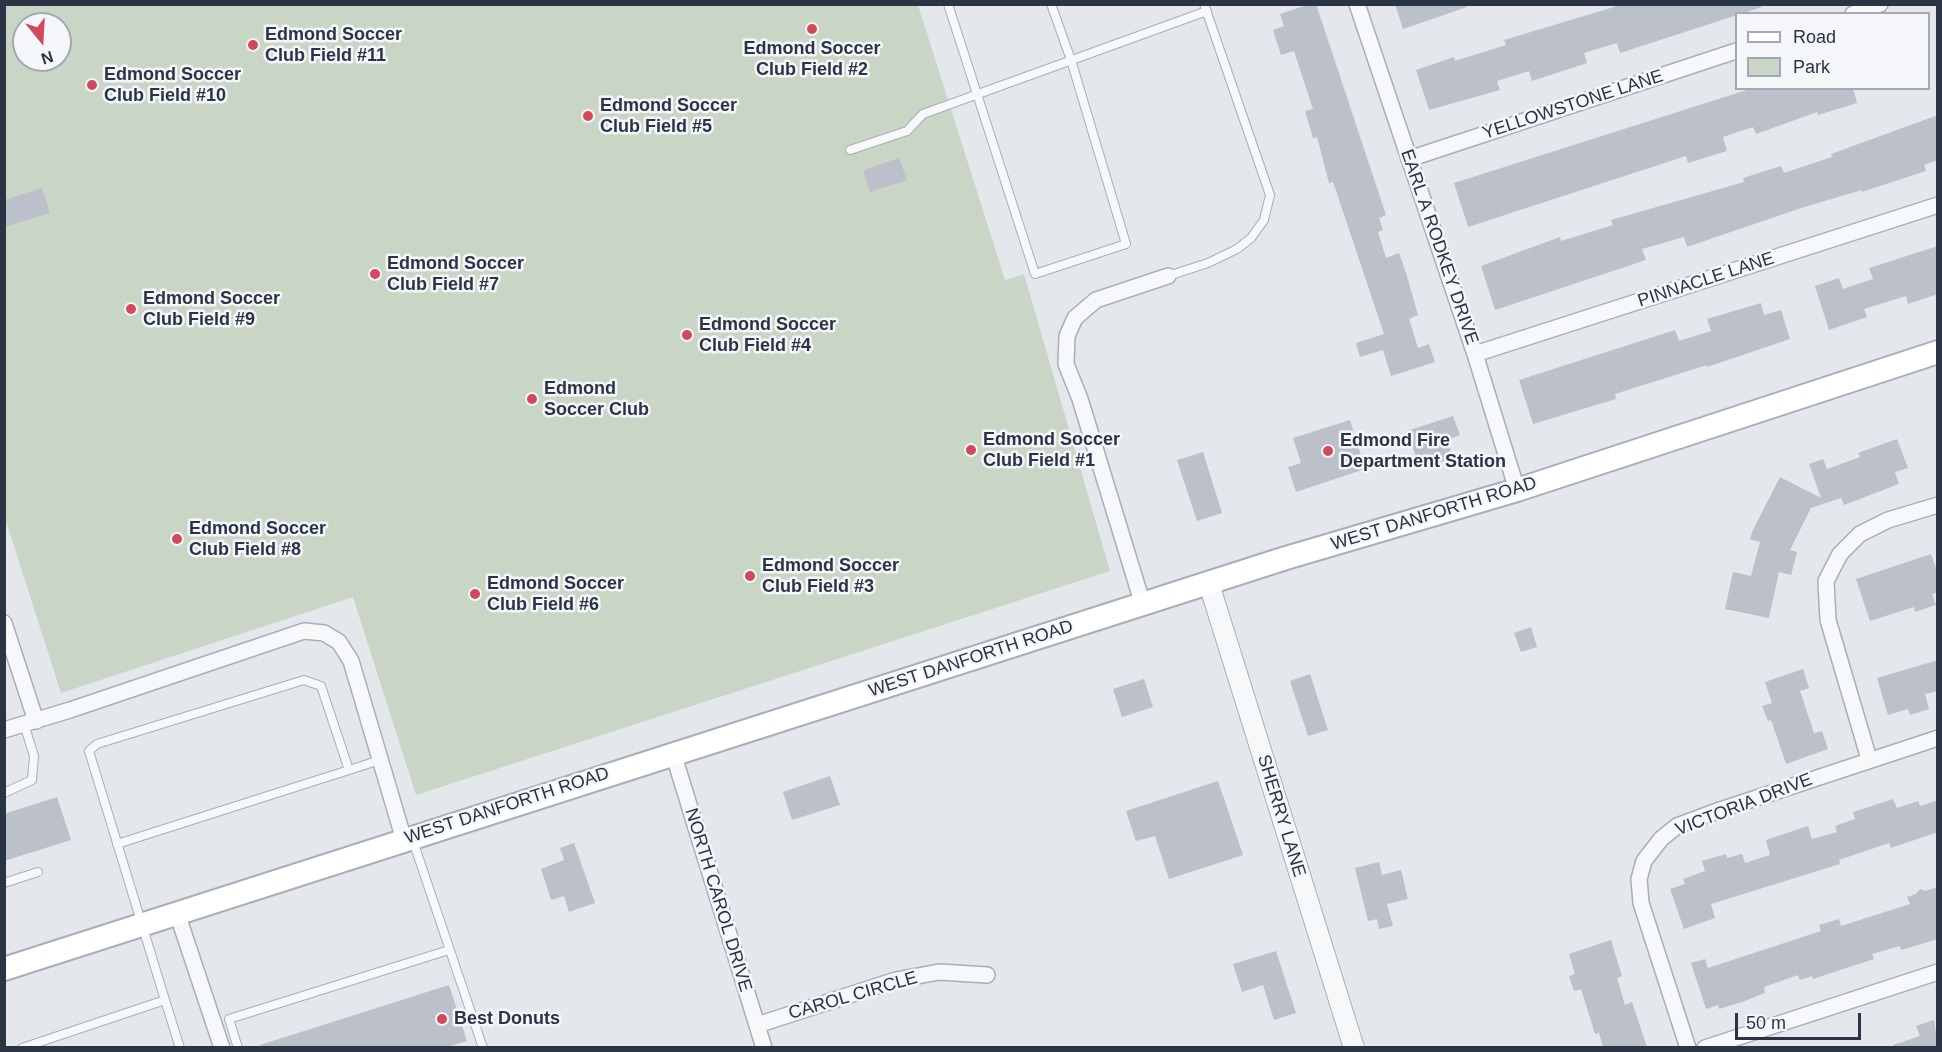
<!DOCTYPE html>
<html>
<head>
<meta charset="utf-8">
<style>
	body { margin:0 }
	#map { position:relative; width:1942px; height:1052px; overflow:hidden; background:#e4e7ec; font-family:Arial,sans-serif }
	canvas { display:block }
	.frame { position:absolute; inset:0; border:6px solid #2b3445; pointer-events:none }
	.legend { position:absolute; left:1735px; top:12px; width:195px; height:78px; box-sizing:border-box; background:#f4f6f9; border:2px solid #a4a8b1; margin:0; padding:8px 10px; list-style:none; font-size:18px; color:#2b3445 }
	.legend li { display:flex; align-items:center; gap:12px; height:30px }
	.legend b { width:30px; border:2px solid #a4a8b1 }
	.north { position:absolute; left:12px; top:12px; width:60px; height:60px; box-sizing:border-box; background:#f4f6f9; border:2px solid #a4a8b1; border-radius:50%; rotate:162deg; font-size:16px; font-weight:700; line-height:24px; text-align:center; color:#2b3445 }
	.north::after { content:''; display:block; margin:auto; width:21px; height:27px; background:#d1495b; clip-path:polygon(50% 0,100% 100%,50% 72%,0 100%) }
	.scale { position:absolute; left:1735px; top:1013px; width:126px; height:27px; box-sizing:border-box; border:3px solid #2b3445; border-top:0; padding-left:8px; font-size:18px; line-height:21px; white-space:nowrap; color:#2b3445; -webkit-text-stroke:4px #f4f6f9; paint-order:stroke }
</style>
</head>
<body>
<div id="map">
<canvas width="1942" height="1052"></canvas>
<div class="frame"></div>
<ul class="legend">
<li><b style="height:8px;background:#fff"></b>Road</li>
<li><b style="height:16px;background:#c9d6c5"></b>Park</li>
</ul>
<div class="north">N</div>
<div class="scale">50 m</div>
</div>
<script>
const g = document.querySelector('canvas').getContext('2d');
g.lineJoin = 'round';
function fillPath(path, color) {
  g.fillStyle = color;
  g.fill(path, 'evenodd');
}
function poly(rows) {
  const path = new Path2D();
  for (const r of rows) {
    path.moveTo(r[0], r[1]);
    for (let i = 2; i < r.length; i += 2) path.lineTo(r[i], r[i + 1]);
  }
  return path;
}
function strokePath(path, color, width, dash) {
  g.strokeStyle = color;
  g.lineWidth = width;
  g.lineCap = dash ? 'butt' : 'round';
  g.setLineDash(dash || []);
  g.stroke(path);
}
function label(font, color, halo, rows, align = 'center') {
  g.font = font + ' Arial,sans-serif';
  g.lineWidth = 5;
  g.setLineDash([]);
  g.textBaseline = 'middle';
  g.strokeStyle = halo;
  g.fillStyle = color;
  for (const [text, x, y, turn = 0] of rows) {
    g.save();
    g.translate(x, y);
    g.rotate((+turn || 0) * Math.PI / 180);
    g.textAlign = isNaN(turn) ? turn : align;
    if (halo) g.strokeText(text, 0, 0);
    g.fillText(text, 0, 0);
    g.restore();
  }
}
fillPath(poly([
	[4,5,918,5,1005,280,1024,274,1110,571,416,795,353,597,61,693,5,518],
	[24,24,60,24,60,60,24,60]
]), '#c9d6c5');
fillPath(poly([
	[1310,4,1316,4,1386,215,1379,218,1383,230,1378,232,1386,258,1399,253,1406,273,1418,315,1409,319,1418,348,1429,344,1435,362,1391,376,1383,350,1360,357,1356,343,1384,334,1333,182,1329,183,1317,137,1313,138,1305,111,1313,109,1294,51,1281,55,1273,30,1284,26,1280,14],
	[1395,4,1466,4,1467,7,1403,29],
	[1624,4,1761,4,1762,7,1620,53,1617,43,1584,53,1587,63,1532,81,1529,71,1497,81,1500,90,1429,110,1416,70,1454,57,1455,61,1506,45,1504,40],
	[1753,88,1853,88,1857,103,1818,115,1817,112,1756,134,1753,127,1723,137,1727,151,1688,163,1686,156,1468,227,1454,183],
	[1938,115,1938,160,1924,165,1926,171,1862,192,1862,190,1801,208,1687,247,1684,237,1642,249,1646,260,1495,310,1481,266,1560,237,1561,241,1613,225,1611,220,1744,182,1743,178,1781,166,1784,173,1832,157,1831,154],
	[899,158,907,180,870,192,863,170],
	[42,188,50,213,4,227,4,200],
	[1938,246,1938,294,1908,304,1906,296,1864,309,1867,317,1829,330,1815,286,1839,278,1843,289,1873,279,1869,268],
	[1761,303,1764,315,1781,310,1790,339,1707,367,1707,365,1615,394,1616,399,1533,424,1519,380,1675,330,1679,341,1711,331,1707,319],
	[1453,416,1460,435,1447,440,1453,458,1420,469,1407,431],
	[1350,420,1365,469,1296,492,1288,467,1301,463,1293,438],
	[1897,439,1908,468,1895,472,1899,484,1844,505,1841,498,1811,508,1790,550,1797,552,1791,575,1779,572,1769,618,1725,609,1733,572,1751,576,1760,542,1750,539,1753,530,1780,477,1821,498,1809,464,1823,459,1827,469,1860,457,1858,453],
	[1203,452,1222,513,1197,521,1177,460],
	[1931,554,1938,574,1938,592,1932,594,1936,605,1915,612,1914,607,1870,621,1856,579],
	[1531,627,1537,647,1521,652,1514,633],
	[1938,660,1938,691,1925,694,1929,709,1910,715,1908,709,1888,715,1877,678],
	[1803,669,1809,688,1800,691,1814,733,1822,731,1828,749,1786,764,1771,720,1768,721,1762,706,1772,703,1765,682],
	[1310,674,1328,730,1308,736,1290,681],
	[1144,679,1153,707,1122,717,1113,689],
	[830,776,840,805,792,820,783,792],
	[1218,781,1243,855,1169,879,1155,836,1136,841,1126,811],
	[57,797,71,840,4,861,4,814],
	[1893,799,1897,808,1918,801,1920,806,1938,800,1938,832,1891,848,1889,843,1839,860,1840,864,1711,904,1715,918,1684,929,1670,889,1685,884,1683,879,1705,871,1702,861,1726,854,1727,858,1742,854,1745,863,1770,855,1766,840,1808,826,1812,839,1837,832,1835,826,1855,819,1853,812],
	[574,843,595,903,569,912,564,896,551,900,541,869,564,860,560,848],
	[1379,862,1382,875,1401,870,1408,899,1387,904,1393,926,1379,929,1377,919,1368,921,1355,868],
	[1938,887,1938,939,1901,950,1900,946,1872,954,1874,959,1813,979,1812,976,1800,980,1798,975,1764,987,1765,993,1742,1002,1719,1009,1718,1005,1706,1009,1691,963,1705,959,1708,968,1821,931,1819,925,1839,919,1841,926,1910,904,1907,897,1916,894,1920,889,1925,891],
	[1611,940,1622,976,1617,978,1625,1005,1632,1002,1647,1047,1603,1047,1599,1033,1595,1034,1581,989,1574,991,1569,976,1575,974,1569,954],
	[1276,951,1296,1013,1274,1020,1263,985,1242,992,1233,964],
	[449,985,467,1041,447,1047,260,1047,260,1045],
	[1934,1020,1938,1047,1894,1047,1893,1045,1920,1036,1916,1026]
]), '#bbc0ca');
const service = poly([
	[948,4,1035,274,1126,244,1071,60,1051,4],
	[850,150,907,131,923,114,1207,11],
	[1168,276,1208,263,1237,249,1251,238,1264,220,1270,195,1204,4],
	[4,793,32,780,34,756,24,724],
	[413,841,483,1048],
	[117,844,349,770],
	[4,883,38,872],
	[165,1000,89,751,97,744,304,680,321,686,349,770,380,760],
	[22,1048,165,1000,180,1048],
	[238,1048,229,1019,449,950]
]);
const minor = poly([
	[1357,4,1475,354,1517,490],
	[1853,14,1880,4],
	[1409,159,1736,51],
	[1475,354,1938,205],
	[1143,605,1080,399,1066,364,1067,336,1075,318,1096,300,1168,276],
	[4,623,36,721],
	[4,730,70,710,304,631,324,633,339,642,351,661,404,840],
	[673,753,764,1048],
	[1869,759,1828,620,1826,581,1840,554,1860,534,1888,520,1938,505],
	[177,913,222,1048],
	[757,1025,896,980,939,972,987,975],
	[1688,1048,1641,903,1639,879,1644,861,1661,839,1677,826,1720,810,1938,738],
	[1705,1048,1938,972]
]);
const tertiary = poly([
	[1209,584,1354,1048]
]);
const secondary = poly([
	[4,969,1286,558,1517,490,1938,352]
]);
strokePath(service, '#a9aeb7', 10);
strokePath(minor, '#a9aeb7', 18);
strokePath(tertiary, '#a9aeb7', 22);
strokePath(secondary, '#a9aeb7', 26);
strokePath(service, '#f7f8fa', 8);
strokePath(minor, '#f7f8fa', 15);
strokePath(tertiary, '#f7f8fa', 20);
strokePath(secondary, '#fff', 22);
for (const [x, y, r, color] of [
	[812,29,6,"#d1495b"],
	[253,45,6,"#d1495b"],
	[92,85,6,"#d1495b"],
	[588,116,6,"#d1495b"],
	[375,274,6,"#d1495b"],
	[131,309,6,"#d1495b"],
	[687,335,6,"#d1495b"],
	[532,399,6,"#d1495b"],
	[971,450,6,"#d1495b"],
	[1328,451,6,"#d1495b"],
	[177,539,6,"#d1495b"],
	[750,576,6,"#d1495b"],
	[475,594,6,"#d1495b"],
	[442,1019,6,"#d1495b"]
]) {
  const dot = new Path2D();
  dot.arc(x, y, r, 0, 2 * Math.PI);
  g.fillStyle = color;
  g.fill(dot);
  strokePath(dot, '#f4f6f9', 2);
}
label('bold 18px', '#2b3445', '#f4f6f9', [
	["Edmond Soccer",265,35],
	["Club Field #11",265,56],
	["Edmond Soccer",812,49,"center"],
	["Club Field #2",812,70,"center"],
	["Edmond Soccer",104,75],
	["Club Field #10",104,96],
	["Edmond Soccer",600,106],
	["Club Field #5",600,127],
	["Edmond Soccer",387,264],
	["Club Field #7",387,285],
	["Edmond Soccer",143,299],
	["Club Field #9",143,320],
	["Edmond Soccer",699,325],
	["Club Field #4",699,346],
	["Edmond",544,389],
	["Soccer Club",544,410],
	["Edmond Soccer",983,440],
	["Club Field #1",983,461],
	["Edmond Fire",1340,441],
	["Department Station",1340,462],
	["Edmond Soccer",189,529],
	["Club Field #8",189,550],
	["Edmond Soccer",762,566],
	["Club Field #3",762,587],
	["Edmond Soccer",487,584],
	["Club Field #6",487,605],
	["Best Donuts",454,1019]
], 'left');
label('18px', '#2b3445', '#f4f6f9', [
	["YELLOWSTONE LANE",1573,105,-18],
	["EARL A RODKEY DRIVE",1439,247,71],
	["PINNACLE LANE",1706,280,-18],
	["WEST DANFORTH ROAD",1434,514,-17],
	["WEST DANFORTH ROAD",971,659,-18],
	["VICTORIA DRIVE",1744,805,-21],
	["WEST DANFORTH ROAD",507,806,-18],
	["SHERRY LANE",1281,816,73],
	["NORTH CAROL DRIVE",718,900,73],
	["CAROL CIRCLE",853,996,-16]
]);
</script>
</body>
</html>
